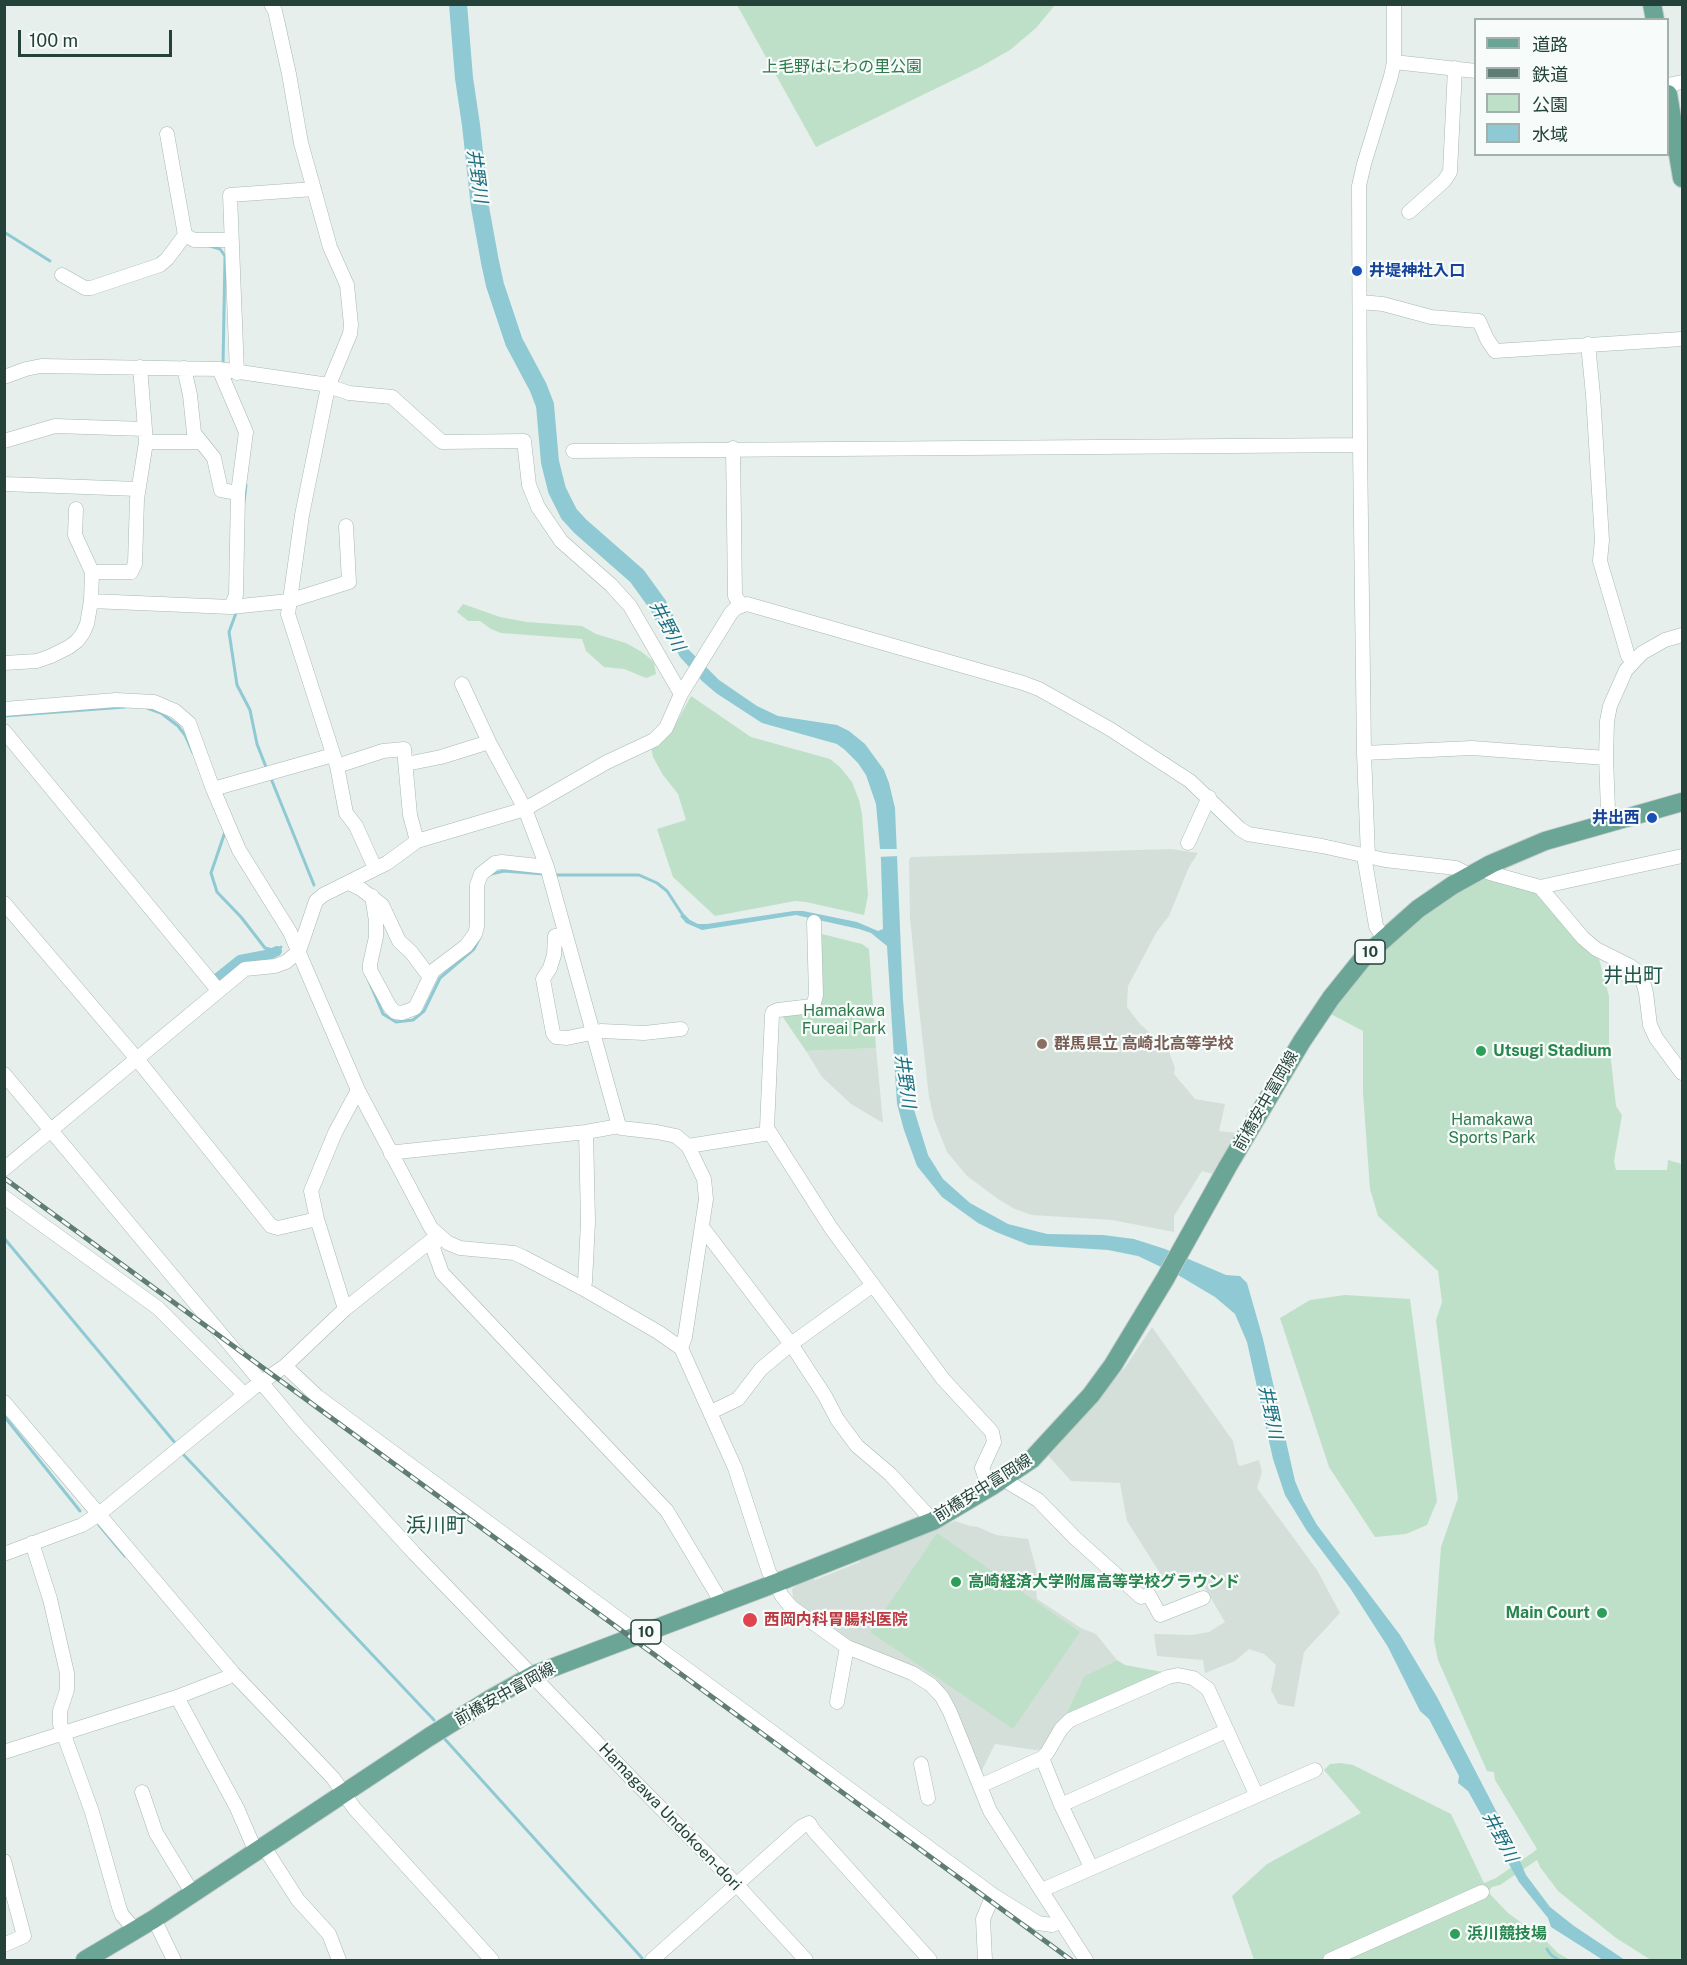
<!DOCTYPE html>
<html>
<head>
<meta charset="utf-8">
<style>
	body { margin:0 }
	#map { position:relative; width:1687px; height:1965px; overflow:hidden; background:#e6efeb; font-family:"Public Sans","Noto Sans JP",sans-serif }
	canvas { display:block }
	.frame { position:absolute; inset:0; border:6px solid #24423a; pointer-events:none }
	.legend { position:absolute; left:1474px; top:18px; width:195px; height:138px; box-sizing:border-box; background:#f7fbf9; border:2px solid #a3b1ad; margin:0; padding:8px 10px; list-style:none; font-size:18px; color:#24423a }
	.legend li { display:flex; align-items:center; gap:12px; height:30px }
	.legend b { width:30px; border:2px solid #a3b1ad }
	.scale { position:absolute; left:18px; top:30px; width:154px; height:27px; box-sizing:border-box; border:3px solid #24423a; border-top:0; padding-left:8px; font-size:18px; line-height:21px; white-space:nowrap; color:#24423a; -webkit-text-stroke:4px #f7fbf9; paint-order:stroke }
</style>
</head>
<body>
<div id="map">
<canvas width="1687" height="1965"></canvas>
<div class="frame"></div>
<ul class="legend">
<li><b style="height:8px;background:#6aa596"></b>道路</li>
<li><b style="height:8px;background:#5f7d75"></b>鉄道</li>
<li><b style="height:16px;background:#bfe0c8"></b>公園</li>
<li><b style="height:16px;background:#8ec9d4"></b>水域</li>
</ul>
<div class="scale">100 m</div>
</div>
<script>
const g = document.querySelector('canvas').getContext('2d');
g.lineJoin = 'round';
function fillPath(path, color) {
  g.fillStyle = color;
  g.fill(path, 'evenodd');
}
function poly(rows) {
  const path = new Path2D();
  for (const r of rows) {
    path.moveTo(r[0], r[1]);
    for (let i = 2; i < r.length; i += 2) path.lineTo(r[i], r[i + 1]);
  }
  return path;
}
function strokePath(path, color, width, dash) {
  g.strokeStyle = color;
  g.lineWidth = width;
  g.lineCap = dash ? 'butt' : 'round';
  g.setLineDash(dash || []);
  g.stroke(path);
}
function label(font, color, halo, rows, align = 'center') {
  g.font = font + ' "Public Sans","Noto Sans JP",sans-serif';
  g.lineWidth = 4.5;
  g.setLineDash([]);
  g.textBaseline = 'middle';
  g.strokeStyle = halo;
  g.fillStyle = color;
  for (const [text, x, y, turn = 0] of rows) {
    g.save();
    g.translate(x, y);
    g.rotate((+turn || 0) * Math.PI / 180);
    g.textAlign = isNaN(turn) ? turn : align;
    if (halo) g.strokeText(text, 0, 0);
    g.fillText(text, 0, 0);
    g.restore();
  }
}
fillPath(poly([
	[1171,849,1198,853,1189,867,1169,916,1156,933,1128,986,1127,1007,1140,1024,1158,1040,1169,1052,1175,1068,1174,1074,1195,1099,1225,1104,1219,1131,1236,1133,1213,1174,1202,1171,1174,1216,1174,1232,1112,1220,1032,1215,1015,1209,998,1199,967,1176,947,1152,934,1119,929,1097,918,999,910,917,909,860,911,857],
	[876,1048,883,1123,851,1104,822,1077,806,1051],
	[1152,1327,1233,1441,1238,1464,1240,1466,1259,1460,1262,1472,1257,1488,1317,1570,1340,1613,1304,1652,1294,1707,1278,1704,1271,1690,1276,1665,1264,1654,1249,1649,1235,1661,1205,1673,1203,1660,1157,1656,1154,1634,1192,1635,1209,1632,1225,1622,1195,1571,1165,1581,1127,1521,1120,1483,1071,1481,1046,1453,1093,1404,1126,1366],
	[955,1521,970,1526,978,1527,996,1535,1028,1539,1038,1576,1036,1589,1037,1599,1081,1628,1096,1634,1117,1660,1084,1676,1064,1718,1044,1749,1035,1750,995,1744,979,1776,947,1698,847,1643,800,1605,793,1597,792,1589,797,1584,812,1577,815,1580,860,1562,860,1559]
]), '#d4dfda');
fillPath(poly([
	[737,5,1055,5,1036,28,1010,50,980,67,816,147],
	[463,604,500,617,527,622,582,626,596,634,626,643,642,652,654,662,656,674,646,678,624,669,604,667,586,651,582,639,501,633,491,629,480,621,468,621,457,612],
	[691,696,751,737,830,759,840,767,852,782,859,800,862,814,868,895,864,915,806,902,795,901,715,916,673,877,657,829,686,820,678,794,663,775,653,757,651,747,663,740,672,731],
	[1480,876,1536,890,1598,955,1609,996,1609,1042,1616,1106,1622,1115,1614,1161,1616,1170,1667,1170,1668,1160,1682,1164,1682,1960,1651,1960,1616,1938,1558,1891,1540,1867,1537,1860,1500,1885,1492,1887,1488,1892,1508,1913,1545,1940,1558,1953,1570,1960,1254,1960,1232,1896,1267,1864,1361,1813,1324,1770,1330,1764,1341,1763,1353,1765,1451,1814,1484,1883,1496,1878,1532,1853,1537,1849,1495,1780,1494,1772,1487,1771,1438,1660,1434,1640,1441,1547,1458,1498,1436,1320,1442,1302,1438,1271,1378,1216,1370,1189,1363,1093,1363,1031,1327,1012,1358,970,1416,920],
	[822,934,862,944,869,949,876,1048,806,1051,780,1013,814,1011,819,941],
	[1345,1295,1410,1299,1437,1501,1427,1525,1406,1534,1375,1537,1329,1467,1280,1318,1310,1300],
	[937,1533,1080,1632,1013,1729,870,1632],
	[1117,1660,1125,1665,1168,1673,1064,1718,1084,1676]
]), '#bfe0c8');
fillPath(poly([
	[664,603,687,648,719,680,757,706,778,716,837,725,849,731,865,744,884,770,889,783,895,808,903,1000,912,1103,928,1155,943,1179,970,1203,1008,1224,1047,1234,1103,1235,1134,1239,1165,1249,1226,1275,1240,1276,1247,1283,1263,1339,1295,1481,1303,1500,1317,1525,1400,1635,1437,1697,1508,1834,1526,1875,1550,1907,1574,1926,1625,1960,1603,1960,1551,1927,1548,1918,1519,1882,1468,1791,1458,1783,1459,1776,1429,1719,1420,1711,1388,1647,1350,1588,1307,1531,1285,1495,1273,1459,1247,1342,1235,1314,1215,1297,1178,1275,1138,1256,1108,1250,1029,1245,996,1232,978,1223,942,1197,917,1166,904,1130,897,1104,887,946,871,933,859,929,796,915,702,930,686,923,680,916,684,914,690,920,698,924,707,924,794,911,803,911,857,922,878,931,883,929,881,860,876,804,866,775,858,763,845,750,837,744,762,723,716,693,702,681,680,657,667,632,656,608]
]), '#8ec9d4');
fillPath(poly([
	[877,849,900,849,900,856,877,857]
]), '#e6efeb');
strokePath(poly([
	[4,232,50,261],
	[210,246,220,249,225,256,223,365],
	[244,502,246,485],
	[236,613,229,632,237,685,250,710,257,744,266,767],
	[147,708,161,713,178,726,185,735,193,753],
	[4,716,125,707],
	[272,781,314,885],
	[225,832,211,873,217,892,241,917,265,948,277,951,281,947],
	[491,874,504,871,544,874],
	[553,875,639,875,657,883,667,891,684,917],
	[366,974,383,1014,396,1022,413,1020,424,1011,440,978,474,949,480,937],
	[4,1238,176,1444],
	[4,1416,80,1511],
	[182,1453,434,1720],
	[99,1525,125,1556],
	[443,1737,642,1958],
	[1547,1949,1551,1955,1559,1960]
]), '#8ec9d4', 3);
strokePath(poly([
	[215,980,240,960,271,954,277,951]
]), '#8ec9d4', 10);
strokePath(poly([
	[458,4,464,78,471,125,480,207,490,262,495,285,514,342,538,387,545,405,550,462,557,490,569,514,580,526,637,576,658,605,669,627]
]), '#8ec9d4', 18);
const minor = poly([
	[271,4,275,11,289,74,301,143,330,247,347,285,351,325,350,334,328,387,302,515,288,614,337,766,346,813,356,826,375,868],
	[1394,62,1476,71],
	[1668,85,1682,82],
	[167,134,185,235,194,240,230,240],
	[1409,212,1444,181,1450,172,1455,68],
	[62,275,85,288,91,288,160,265,167,259,185,235],
	[1360,302,1383,304,1431,317,1479,321,1487,339,1495,351,1682,339],
	[1588,344,1593,395,1602,540,1600,561,1628,656,1633,662],
	[184,368,190,395,194,433,214,458,221,490,238,493],
	[219,369,246,432,238,493,236,595,231,607],
	[237,373,230,195,314,189],
	[4,377,26,369,41,366,219,369,322,384,349,393,392,397,442,442,524,441,529,485,538,507,561,541,611,585,630,606,681,694],
	[4,441,55,426,145,429],
	[146,442,201,442],
	[733,448,735,596,741,605],
	[573,451,1360,445],
	[4,484,138,489],
	[92,572,131,572,135,564,137,499,146,442,140,367],
	[91,601,231,607,289,601,349,582,346,526],
	[4,663,37,661,51,656,69,647,77,641,83,633,87,624,91,601,92,572,75,535,76,509],
	[462,684,489,742,525,809,547,867,619,1126,621,1128,657,1132,676,1136,688,1146,704,1179,706,1199,685,1337,681,1348],
	[4,709,116,700,154,702,175,711,189,723,213,789,239,850,290,932,358,1090,431,1228,448,1243,460,1248,514,1253,523,1257,582,1288,658,1332,681,1348,735,1468,769,1572,782,1596,791,1607,847,1647,912,1673,931,1685,942,1697,950,1712,990,1811,1086,1960],
	[4,731,218,990],
	[1364,753,1472,748,1606,758],
	[406,764,441,757,489,742],
	[337,766,383,751,404,749,410,815,417,841],
	[213,789,333,755],
	[1611,822,1608,810,1606,758,1607,721,1610,706,1626,670,1642,653,1665,640,1682,635],
	[1188,843,1209,797],
	[1364,856,1376,926,1384,939],
	[1368,857,1364,753,1360,445,1359,186,1364,164,1391,76,1394,62,1394,4],
	[1483,868,1490,873,1540,887,1583,938,1596,949,1630,966,1641,974,1646,993,1650,1025,1656,1038,1682,1073],
	[349,883,361,889,382,905,399,941,411,952,429,976],
	[1540,887,1682,856],
	[372,896,376,921,376,937,370,964,370,970,390,1007,395,1012,402,1013,415,1008,433,971,466,946,475,934,477,926,477,885,481,874,495,863,502,862,547,867],
	[4,903,137,1059,271,1226,278,1228,317,1219],
	[814,922,816,995,814,1003,812,1006,778,1010,773,1012,772,1015,767,1128,831,1228,873,1285,943,1379,992,1432,994,1442,982,1468,986,1479,992,1486],
	[565,935,555,936,554,955,550,968,543,979,553,1033,556,1037,567,1038,601,1031,644,1033,681,1029],
	[4,1074,297,1425,414,1553,636,1783,737,1885,806,1960],
	[688,1146,770,1133],
	[391,1154,397,1152,586,1132,619,1126],
	[4,1169,245,969,275,966,286,962,299,951,316,901,323,895,387,863,417,841,525,809,607,762,654,740,666,728,681,694,731,613,736,608,747,604,1023,683,1039,689,1110,729,1190,781,1240,829,1248,834,1322,846,1385,860,1456,868,1464,872,1469,876],
	[4,1197,158,1308,245,1395],
	[702,1227,791,1344,825,1396,837,1419,857,1446,890,1474,933,1521],
	[438,1235,433,1248,442,1273,667,1511,722,1603],
	[582,1288,585,1282,588,1222,586,1132],
	[345,1309,317,1219,311,1191,335,1133,358,1090],
	[285,1366,318,1397,993,1895,1038,1923,1052,1925,1061,1921],
	[4,1402,233,1673,333,1778,354,1808,492,1960],
	[711,1412,738,1399,761,1369,791,1344,873,1285],
	[1005,1477,1011,1484,1038,1500,1075,1538,1141,1597,1149,1595,1160,1615,1203,1598],
	[32,1543,50,1599,67,1673,67,1690,60,1711,60,1724,92,1812,119,1907,122,1915,136,1931],
	[4,1554,82,1525,99,1514,253,1388,285,1366,345,1309,438,1235],
	[177,1697,237,1808,256,1852],
	[837,1702,847,1647],
	[4,1752,177,1697,226,1678,233,1673],
	[1042,1758,1061,1805,1091,1867],
	[921,1764,928,1798],
	[980,1786,1042,1758,1047,1753,1061,1729,1070,1720,1168,1677,1178,1675,1193,1678,1208,1689,1256,1794],
	[142,1792,156,1833,193,1894],
	[1061,1805,1226,1731],
	[264,1847,298,1900,329,1934,339,1960],
	[4,1861,24,1936,4,1945],
	[1042,1890,1315,1770],
	[154,1919,174,1960],
	[652,1960,801,1827,809,1823,814,1831,930,1960],
	[985,1960,983,1919,993,1895],
	[1330,1960,1482,1892]
]);
const major = poly([
	[1652,4,1655,20],
	[1668,94,1682,178],
	[85,1960,154,1919,429,1737,492,1698,533,1675,776,1583,933,1521,992,1486,1032,1459,1091,1395,1113,1365,1165,1279,1228,1166,1302,1041,1331,998,1364,957,1418,909,1453,885,1491,864,1545,841,1682,802]
]);
strokePath(minor, '#a8b8b2', 15);
strokePath(major, '#c2cac8', 20);
strokePath(minor, '#fff', 14);
strokePath(major, '#6aa596', 18);
const rail = poly([
	[4,1178,1071,1960]
]);
strokePath(rail, '#5f7d75', 5);
strokePath(rail, '#f7fbf9', 3, [9]);
for (const [x, y, r, color] of [
	[1357,271,6,"#1a4fb4"],
	[1652,818,6,"#1a4fb4"],
	[1042,1044,6,"#8d6e63"],
	[1481,1051,6,"#2e9e5b"],
	[956,1582,6,"#2e9e5b"],
	[1602,1613,6,"#2e9e5b"],
	[750,1620,8,"#e0444e"],
	[1455,1934,6,"#2e9e5b"]
]) {
  const dot = new Path2D();
  dot.arc(x, y, r, 0, 2 * Math.PI);
  g.fillStyle = color;
  g.fill(dot);
  strokePath(dot, '#f7fbf9', 2);
}
for (const [x, y, w] of [
	[1370,952,30],
	[646,1632,30]
]) {
  const box = new Path2D();
  box.roundRect(x - w / 2, y - 12, w, 24, 4.5);
  g.fillStyle = '#f7fbf9';
  g.fill(box);
  strokePath(box, '#24423a', 1.5);
}
label('bold 15px', '#24423a', null, [
	["10",1370,952],
	["10",646,1632]
]);
label('16px', '#2d7a4b', '#f7fbf9', [
	["上毛野はにわの里公園",842,67],
	["Hamakawa",844,1011],
	["Fureai Park",844,1029],
	["Hamakawa",1492,1120],
	["Sports Park",1492,1138]
]);
label('bold 16px', '#164399', '#f7fbf9', [
	["井堤神社入口",1369,271],
	["井出西",1640,818,"right"]
], 'left');
label('bold 16px', '#785e54', '#f7fbf9', [
	["群馬県立 高崎北高等学校",1054,1044]
], 'left');
label('bold 16px', '#27864d', '#f7fbf9', [
	["Utsugi Stadium",1493,1051],
	["高崎経済大学附属高等学校グラウンド",968,1582],
	["Main Court",1590,1613,"right"],
	["浜川競技場",1467,1934]
], 'left');
label('16px', '#24423a', '#f7fbf9', [
	["前橋安中富岡線",1266,1101,-60],
	["前橋安中富岡線",983,1488,-32],
	["前橋安中富岡線",505,1694,-29],
	["Hamagawa Undokoen-dori",670,1817,46]
]);
label('bold 16px', '#be3a42', '#f7fbf9', [
	["西岡内科胃腸科医院",764,1620]
], 'left');
label('italic 18px', '#1c6f80', '#f7fbf9', [
	["井野川",477,176,82],
	["井野川",667,626,62],
	["井野川",905,1081,82],
	["井野川",1270,1412,78],
	["井野川",1500,1837,62]
]);
label('20px', '#1f5548', '#f7fbf9', [
	["井出町",1633,976],
	["浜川町",436,1526]
]);
</script>
</body>
</html>
